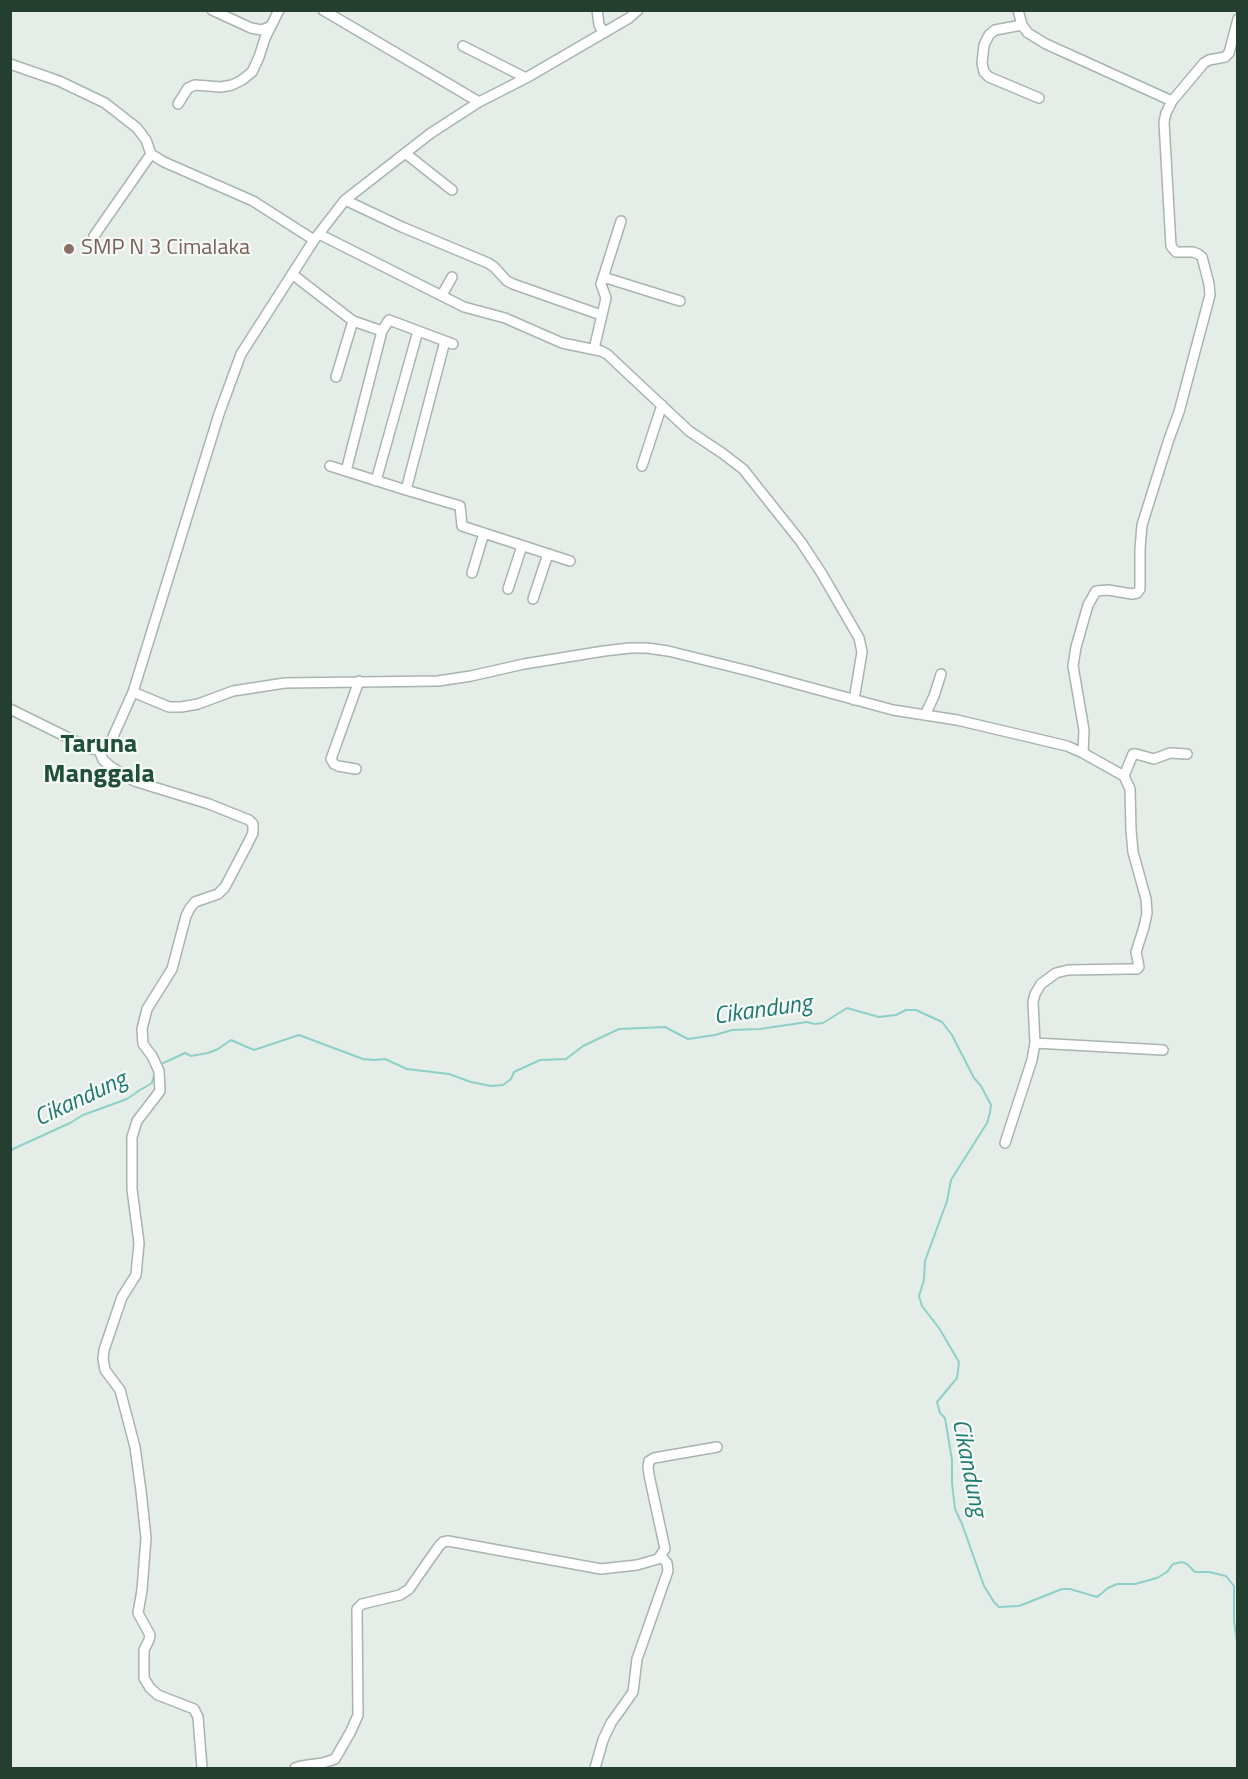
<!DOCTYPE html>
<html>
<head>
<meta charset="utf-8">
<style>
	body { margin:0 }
	#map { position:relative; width:1248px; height:1779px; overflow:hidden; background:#e4ede7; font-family:"Titillium Web",sans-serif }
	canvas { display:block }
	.frame { position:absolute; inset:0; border:12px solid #243e30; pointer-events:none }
</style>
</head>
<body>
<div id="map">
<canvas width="1248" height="1779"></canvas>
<div class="frame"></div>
</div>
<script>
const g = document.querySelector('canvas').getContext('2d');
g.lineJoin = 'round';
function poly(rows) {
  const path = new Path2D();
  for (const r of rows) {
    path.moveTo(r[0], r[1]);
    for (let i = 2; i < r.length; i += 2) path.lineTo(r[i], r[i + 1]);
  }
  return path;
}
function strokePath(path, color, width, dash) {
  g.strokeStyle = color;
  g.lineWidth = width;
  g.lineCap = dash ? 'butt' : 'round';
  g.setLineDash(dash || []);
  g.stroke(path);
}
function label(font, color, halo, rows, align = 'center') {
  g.font = font + ' "Titillium Web",sans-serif';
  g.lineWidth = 4.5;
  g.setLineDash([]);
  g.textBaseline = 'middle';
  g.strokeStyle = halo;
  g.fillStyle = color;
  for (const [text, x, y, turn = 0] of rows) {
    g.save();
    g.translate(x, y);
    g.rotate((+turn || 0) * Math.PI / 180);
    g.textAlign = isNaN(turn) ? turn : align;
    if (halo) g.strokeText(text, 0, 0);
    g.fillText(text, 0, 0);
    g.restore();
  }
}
strokePath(poly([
	[159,1065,185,1053,191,1056,208,1053,218,1049,231,1040,254,1050,299,1035,363,1059,374,1060,385,1059,407,1069,449,1074,471,1082,491,1086,503,1085,511,1079,514,1072,540,1060,566,1059,583,1046,619,1029,665,1027,688,1039,715,1035,732,1030,760,1029,807,1022,815,1024,823,1023,847,1008,879,1017,896,1015,906,1010,916,1010,942,1022,952,1035,974,1078,981,1086,991,1105,990,1113,987,1123,951,1180,947,1201,925,1261,924,1280,919,1296,922,1306,939,1328,959,1362,957,1378,937,1402,940,1413,945,1418,952,1460,952,1483,955,1509,962,1524,984,1586,994,1602,999,1607,1019,1606,1062,1589,1070,1589,1097,1597,1108,1588,1117,1584,1135,1584,1157,1578,1167,1572,1173,1564,1182,1562,1187,1564,1195,1572,1209,1572,1226,1576,1234,1586,1234,1621,1238,1648],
	[10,1153,13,1149,70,1123,83,1115,127,1099,140,1090,152,1083,155,1072]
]), '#8ed0c8', 2);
const street = poly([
	[212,10,251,28,262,30,271,26,279,10],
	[323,10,479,102],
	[597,10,599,25,604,33],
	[1018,10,1022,25,1028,33,1046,44,1172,101,1204,63,1209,60,1225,57,1229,53,1238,19],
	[1022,25,995,30,989,35,984,45,982,63,984,72,989,77,1039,98],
	[463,46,526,78],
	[10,64,59,81,105,103,137,128,146,140,151,154,164,162,253,201,314,240],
	[178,104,188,88,195,85,221,87,232,85,242,80,252,72,259,57,265,38,271,26],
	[405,153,452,190],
	[345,200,402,227,488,263,494,267,507,281,513,284,601,315],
	[319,234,464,307,505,318,562,343,601,351,607,354,689,431,722,453,743,469,801,542,822,574,859,638,862,652,854,700],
	[94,236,151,154],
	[292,274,353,321,336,377],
	[603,277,680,301],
	[442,295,452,277],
	[353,321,382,331,389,320,453,344],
	[594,349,606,298,601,284,621,221],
	[330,466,406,490,445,341],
	[642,466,662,405],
	[346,471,382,331],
	[376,481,418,331],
	[406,490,460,506,462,526,570,561],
	[472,573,484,533],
	[508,589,522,546],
	[533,599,548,554],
	[133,692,169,707,181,707,198,704,233,691,285,683,438,681,471,676,524,664,604,651,630,648,647,648,668,651,749,671,893,710,957,720,1067,746,1083,753,1124,776,1130,789,1131,830,1133,852,1146,899,1147,913,1144,927,1136,952,1139,967,1137,969,1128,969,1068,970,1056,973,1041,984,1035,994,1033,1002,1035,1043,1032,1060,1005,1143],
	[10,709,91,749,99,750,106,746,112,739,133,692,219,414,241,354,314,240,345,200,431,133,479,102,526,78,629,18,638,10],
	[925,715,934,696,941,674],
	[99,750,103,760,110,766,134,781,209,804,249,820,253,824,253,833,247,845,225,887,218,894,195,902,190,908,186,916,172,969,147,1009,142,1029,143,1044,152,1056,159,1071,160,1091,137,1121,132,1137,132,1189,139,1243,136,1275,122,1297,104,1350,103,1359,105,1370,120,1390,135,1447,141,1491,146,1538,142,1590,138,1613,150,1635,149,1640,144,1650,144,1678,150,1688,158,1695,194,1709,198,1717,202,1768],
	[1083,753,1084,730,1073,666,1076,647,1088,605,1096,591,1108,590,1132,594,1137,593,1140,589,1140,549,1142,525,1169,439,1179,412,1210,295,1209,284,1202,257,1198,254,1193,252,1176,252,1171,246,1164,122,1166,113,1172,101],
	[356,769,338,766,334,764,331,759,359,681],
	[1124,776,1133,754,1136,754,1154,759,1170,753,1187,754],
	[1035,1043,1163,1050],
	[295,1768,301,1766,323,1763,335,1759,351,1731,358,1715,357,1609,362,1604,400,1595,409,1589,439,1546,443,1542,448,1541,601,1569,637,1565,658,1559,665,1549,649,1475,648,1467,649,1461,654,1458,717,1447],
	[595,1768,603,1740,611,1723,633,1692,637,1659,668,1571,667,1563,661,1556]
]);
strokePath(street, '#a7b5ac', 12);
strokePath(street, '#fff', 9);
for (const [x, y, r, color] of [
	[69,249,6,"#8d6e63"]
]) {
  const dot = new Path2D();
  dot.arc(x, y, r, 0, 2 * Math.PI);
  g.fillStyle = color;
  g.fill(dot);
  strokePath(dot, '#f5faf6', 2);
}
label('22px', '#785e54', '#f5faf6', [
	["SMP N 3 Cimalaka",81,249]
], 'left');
label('italic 24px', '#1f7970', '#f5faf6', [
	["Cikandung",763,1011,-8],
	["Cikandung",81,1100,-25],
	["Cikandung",968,1468,79]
]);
label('bold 26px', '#205037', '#f5faf6', [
	["Taruna",99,746],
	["Manggala",99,776]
]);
</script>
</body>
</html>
